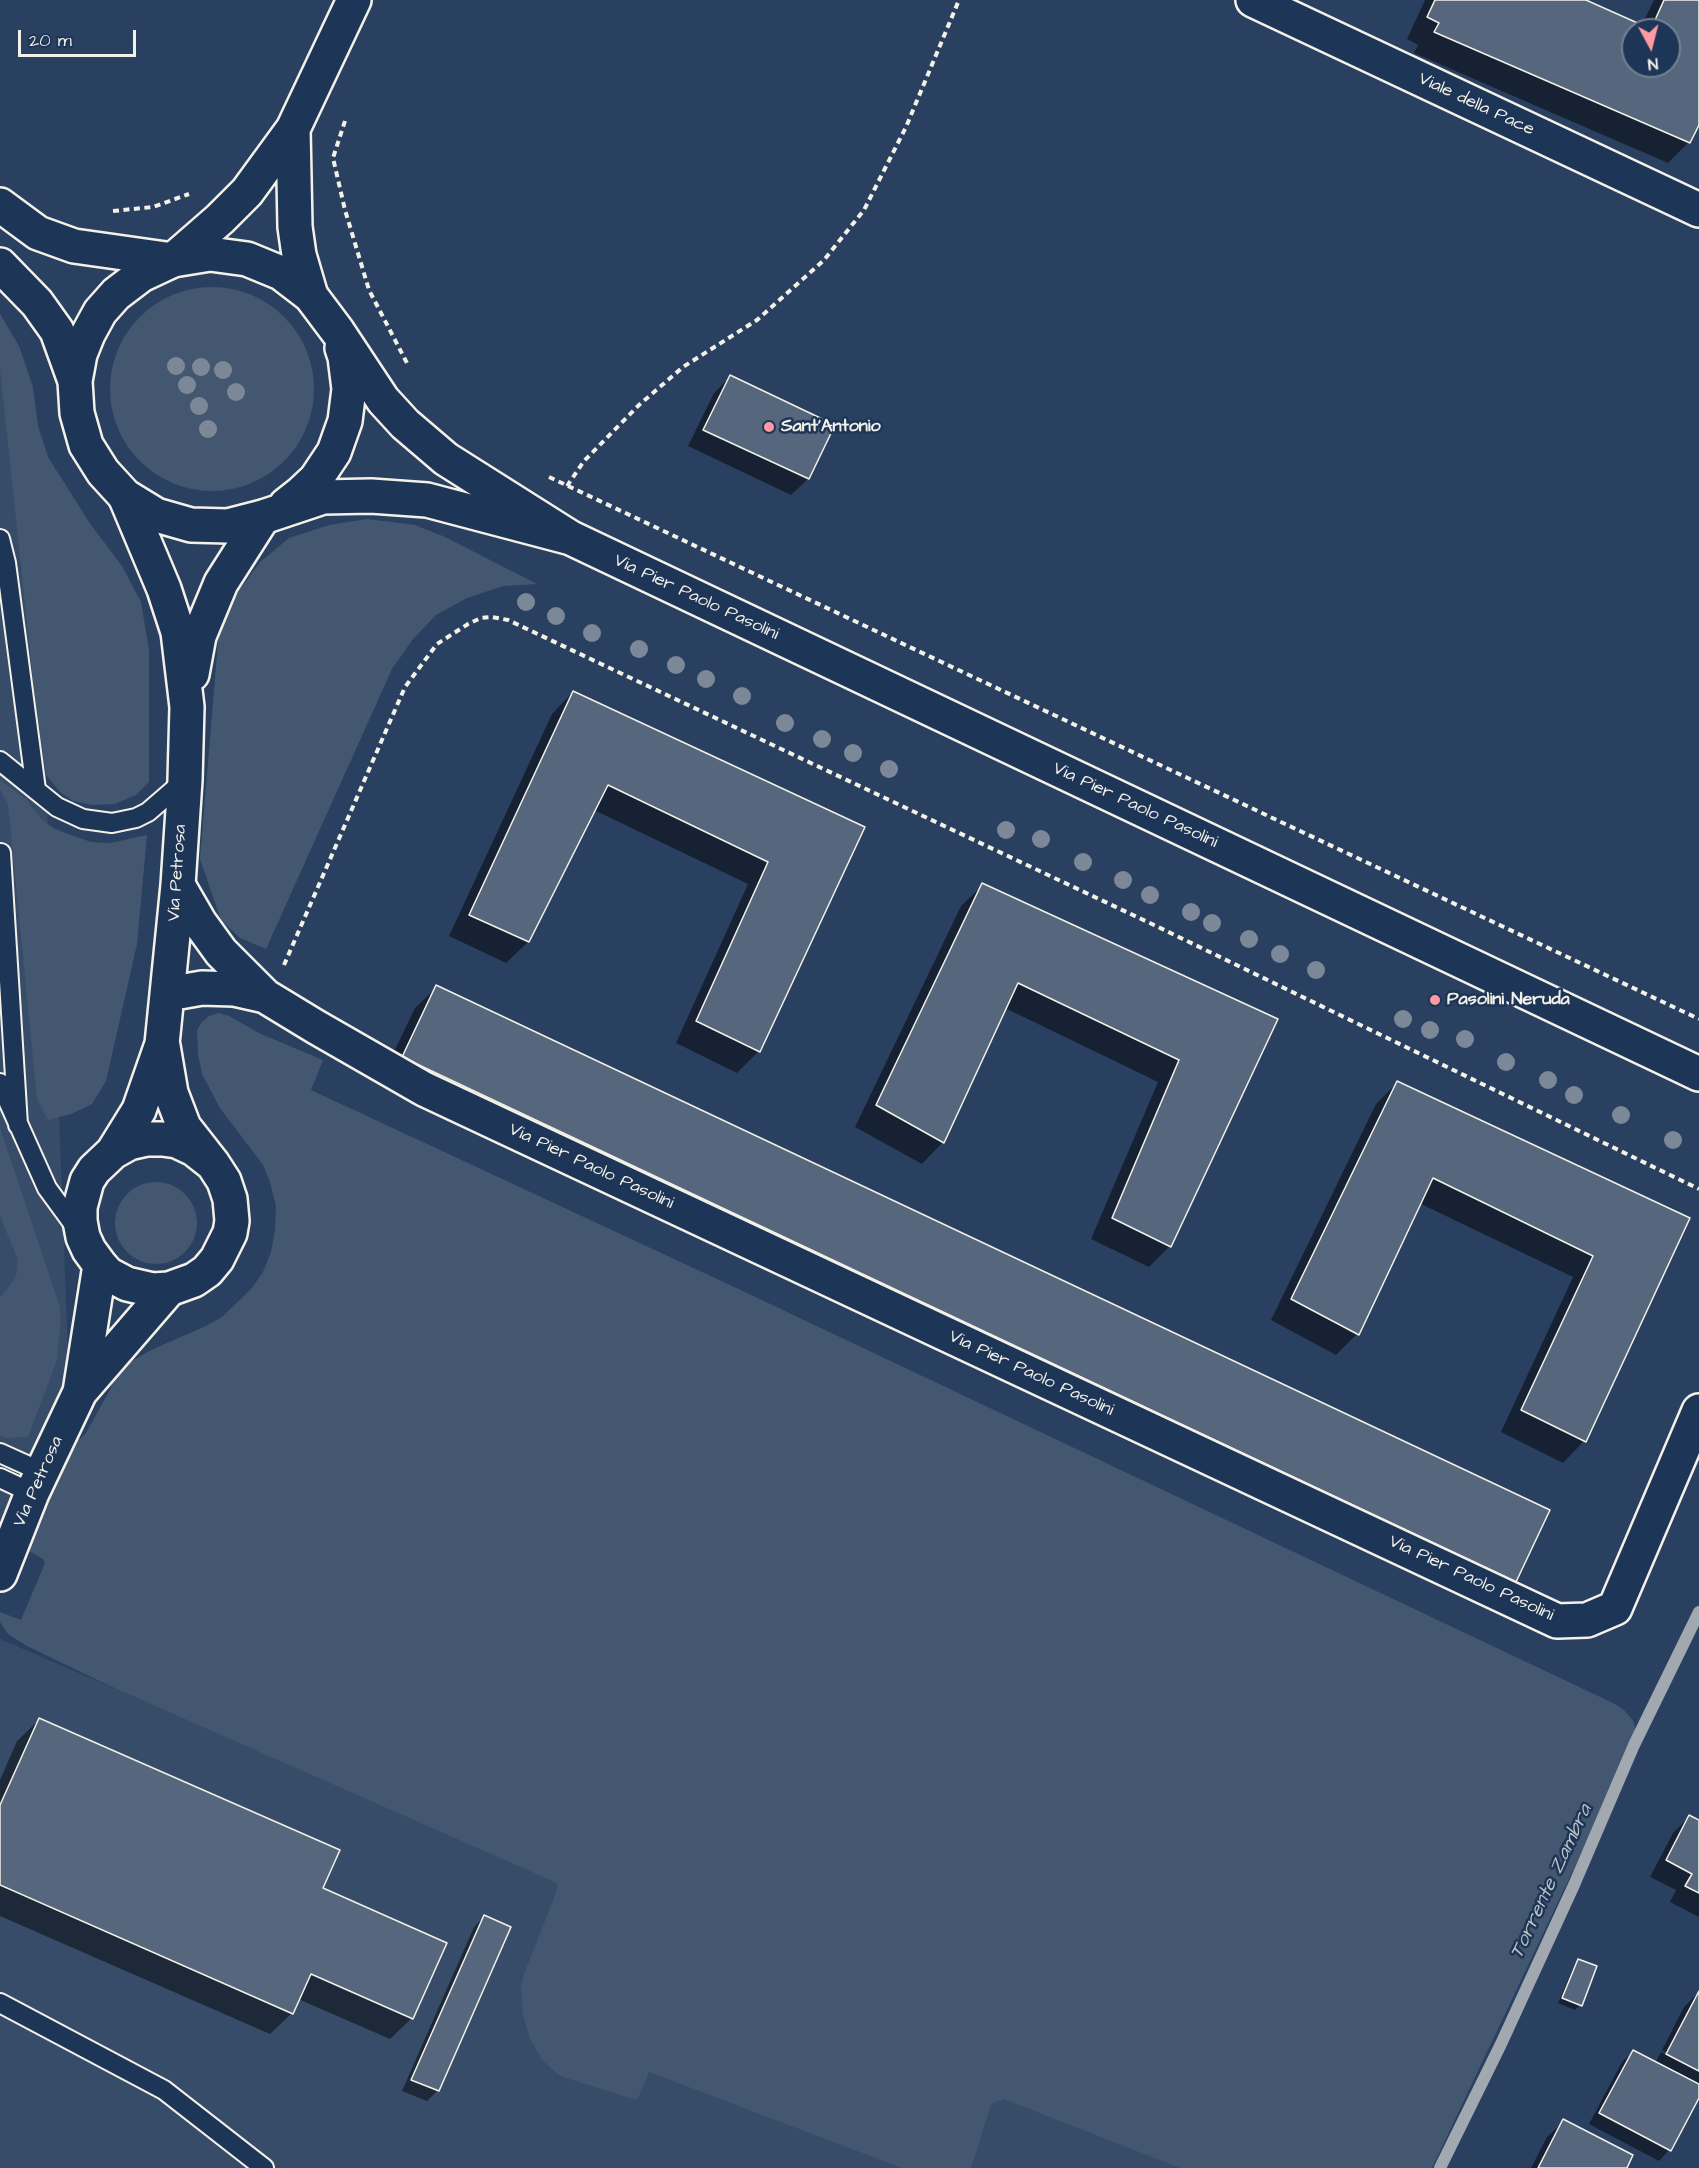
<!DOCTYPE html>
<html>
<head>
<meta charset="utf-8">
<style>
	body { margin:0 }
	#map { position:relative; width:1699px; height:2168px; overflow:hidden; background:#2a4060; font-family:"Architects Daughter",sans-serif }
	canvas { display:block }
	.north { position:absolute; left:1621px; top:18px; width:60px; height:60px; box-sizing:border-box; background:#1d3557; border:2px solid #738091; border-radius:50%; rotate:173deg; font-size:16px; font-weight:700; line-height:24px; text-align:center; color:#f4f1e8 }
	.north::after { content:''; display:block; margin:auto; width:21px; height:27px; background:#ff9aa2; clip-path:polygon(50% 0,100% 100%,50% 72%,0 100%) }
	.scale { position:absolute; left:18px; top:30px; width:118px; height:27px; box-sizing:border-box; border:3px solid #f4f1e8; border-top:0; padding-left:8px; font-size:18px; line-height:21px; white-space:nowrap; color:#f4f1e8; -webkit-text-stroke:4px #1d3557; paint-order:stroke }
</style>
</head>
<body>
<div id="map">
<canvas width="1699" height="2168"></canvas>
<div class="north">N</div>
<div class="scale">20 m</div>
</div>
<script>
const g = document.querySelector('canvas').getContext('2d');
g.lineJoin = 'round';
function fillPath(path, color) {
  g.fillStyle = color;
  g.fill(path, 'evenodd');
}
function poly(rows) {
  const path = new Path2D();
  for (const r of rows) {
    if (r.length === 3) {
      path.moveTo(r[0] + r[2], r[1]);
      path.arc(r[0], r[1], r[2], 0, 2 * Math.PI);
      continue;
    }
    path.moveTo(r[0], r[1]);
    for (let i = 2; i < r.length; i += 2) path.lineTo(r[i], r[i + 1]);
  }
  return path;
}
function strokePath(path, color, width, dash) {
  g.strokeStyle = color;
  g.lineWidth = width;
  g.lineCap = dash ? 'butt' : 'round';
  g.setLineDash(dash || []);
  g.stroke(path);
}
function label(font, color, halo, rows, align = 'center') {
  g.font = font + ' "Architects Daughter",sans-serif';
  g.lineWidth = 5;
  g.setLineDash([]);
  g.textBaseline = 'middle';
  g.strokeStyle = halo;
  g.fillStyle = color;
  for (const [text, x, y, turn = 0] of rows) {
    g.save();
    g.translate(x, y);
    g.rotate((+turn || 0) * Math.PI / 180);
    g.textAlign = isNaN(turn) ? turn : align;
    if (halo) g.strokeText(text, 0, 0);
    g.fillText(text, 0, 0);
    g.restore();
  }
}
fillPath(poly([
	[0,338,8,350,46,775,69,1378,0,1541],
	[0,1639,583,1890,940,2168,0,2168],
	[996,2080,1223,2168,953,2168]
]), '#374c69');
fillPath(poly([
	[212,389,102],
	[0,314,19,346,33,387,38,426,48,457,91,525,122,566,141,602,149,650,149,782,136,795,115,804,92,805,73,801,60,792,46,775,33,680,0,368],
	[367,519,415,525,445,537,537,584,503,586,467,598,436,615,413,639,392,669,266,949,240,938,221,920,200,859,219,630,236,595,260,562,289,538,329,525],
	[0,780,26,799,40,818,55,829,74,836,91,842,110,843,147,835,137,944,106,1081,92,1104,71,1114,48,1120,37,1099,8,804,0,790],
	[219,1013,229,1016,261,1034,323,1060,311,1090,730,1285,1615,1704,1624,1710,1634,1722,1636,1733,1613,1786,1432,2168,1180,2168,1004,2099,993,2103,990,2108,971,2168,902,2168,649,2072,638,2098,633,2099,560,2076,543,2061,530,2039,523,2014,521,1986,524,1974,556,1893,557,1883,110,1686,27,1646,8,1634,0,1622,0,1612,21,1620,45,1563,43,1559,27,1550,76,1439,80,1439,86,1433,118,1375,132,1361,151,1350,206,1326,222,1317,252,1288,263,1272,271,1252,275,1230,276,1206,270,1182,263,1165,220,1108,202,1074,198,1054,197,1030,202,1022,209,1016],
	[0,1128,59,1304,61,1319,57,1360,28,1437,6,1438,0,1435,0,1298,16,1277,18,1260,0,1216],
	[156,1223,41]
]), '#445771');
fillPath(poly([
	[1425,0,1583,0,1641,27,1654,0,1699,0,1699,121,1689,142,1668,163,1414,53,1418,45,1407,39],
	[1633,30,1669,30,1669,66,1633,66],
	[730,377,833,425,808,479,791,495,688,446,714,393],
	[573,692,863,828,759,1051,737,1073,676,1043,748,884,594,810,528,942,506,963,449,936,552,714],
	[983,885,1276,1020,1170,1246,1149,1267,1091,1239,1158,1082,1005,1008,943,1142,922,1164,855,1127,961,906],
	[437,987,1514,1581,1493,1603,381,1079,415,1008],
	[1397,1083,1688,1219,1584,1441,1563,1463,1501,1432,1573,1277,1419,1203,1357,1334,1336,1355,1271,1320,1376,1104],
	[39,1720,321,1889,412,2018,390,2039,298,1999,292,2013,270,2034,0,1916,0,1780,17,1741],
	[1689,1817,1699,1822,1699,1917,1670,1902,1676,1890,1650,1877,1673,1833],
	[484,1917,509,1927,437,2091,427,2101,402,2091,474,1927],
	[1579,1961,1580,2005,1575,2010,1558,2003,1574,1966],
	[1699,1992,1699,2069,1662,2050,1684,2007],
	[1633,2052,1655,2063,1661,2052,1699,2072,1699,2095,1669,2150,1659,2161,1589,2124,1622,2062],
	[1564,2121,1625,2168,1531,2168,1547,2137]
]), '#0007');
strokePath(poly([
	[1440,2168,1501,2044,1574,1885,1634,1745,1699,1612]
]), '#a1a8b0', 12);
const building = poly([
	[1435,0,1586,0,1651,29,1664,0,1699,0,1699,125,1690,143,1434,32,1439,23,1427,17,1435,0],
	[1633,30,1669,30,1669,66,1633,66,1633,30],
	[730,375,835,425,809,479,703,430,730,375],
	[573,691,865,827,760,1052,696,1021,768,862,608,785,529,942,469,915,573,691],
	[982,883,1278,1019,1171,1247,1112,1218,1179,1060,1018,983,944,1143,876,1105,982,883],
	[436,985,1550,1510,1516,1582,402,1057,436,985],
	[1397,1081,1690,1218,1586,1442,1521,1410,1593,1256,1433,1178,1359,1335,1291,1299,1397,1081],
	[39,1718,340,1850,323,1888,447,1943,413,2019,311,1974,293,2014,0,1885,0,1805,39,1718],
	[1689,1815,1699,1820,1699,1893,1685,1886,1692,1874,1666,1860,1689,1815],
	[484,1915,511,1927,439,2091,411,2080,484,1915],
	[1578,1959,1597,1966,1582,2006,1562,1998,1578,1959],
	[1699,1991,1699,2071,1666,2054,1699,1991],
	[1633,2050,1699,2084,1699,2098,1671,2151,1599,2113,1633,2050],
	[1563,2119,1633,2155,1627,2168,1538,2168,1563,2119]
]);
fillPath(building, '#56677d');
strokePath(building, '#f4f1e8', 1.5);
const service = poly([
	[0,539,6,563,36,790],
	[0,761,57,807,83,819,112,823,136,818,148,812,185,780],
	[1,853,18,1125],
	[0,1083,47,1188,77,1229],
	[0,1453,42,1472],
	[0,1478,32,1493],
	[0,2003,164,2090,264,2168]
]);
const minor = poly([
	[1253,0,1699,210],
	[293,129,295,227,299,255,311,296],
	[173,260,220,219,247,192,293,129,354,0],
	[192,674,199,636,221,583,263,517],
	[178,885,200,923,221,952,265,996,316,1027,424,1089,1557,1621,1587,1620,1615,1608,1699,1411],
	[168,994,202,988,234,989,265,996],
	[163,1046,171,1093,184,1127,213,1164,224,1181,230,1199,232,1221,230,1233,217,1259,207,1271,194,1280,169,1289,153,1290,127,1284,108,1274,100,1265,89,1250,83,1237,80,1221,80,1207,87,1181,94,1170,113,1152,129,1143,147,1139,162,1139,177,1141,194,1149,213,1164],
	[113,1152,139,1110,162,1044,178,885,185,780,187,707,178,632,164,589,125,496],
	[80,1392,100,1265],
	[0,1574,32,1493,80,1392,169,1289]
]);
const primary = poly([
	[0,205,38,233,74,246,173,260],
	[0,265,37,303,57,331,75,381],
	[286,505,300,494,316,479,334,452,345,421,349,389,345,357,342,348],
	[571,538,427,500,371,496,323,497,263,517,228,526,191,525,156,515,125,496,103,472,86,445,77,413,75,381,80,354,88,334,100,312,116,294,141,275,173,260,210,254,247,259,281,273,311,296,338,332,383,400,405,424,446,459,571,538,1699,1074]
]);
strokePath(service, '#f4f1e8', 22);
strokePath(minor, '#f4f1e8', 38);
strokePath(primary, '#f4f1e8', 38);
strokePath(poly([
	[345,121,333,158,345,210,369,290,408,365],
	[113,211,153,207,189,194],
	[549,477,1699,1019],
	[567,486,584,461,639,405,683,367,757,320,824,260,864,210,906,127,959,0],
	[284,965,405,687,437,644,468,624,481,618,492,617,508,620,1154,925,1699,1189]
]), '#f4f1e8', 4, [6, 4.5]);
strokePath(service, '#1d3557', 18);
strokePath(minor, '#1d3557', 33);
strokePath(primary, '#1d3557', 33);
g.fillStyle = '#7c8897';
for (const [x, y] of [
	[176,366],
	[201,367],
	[223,370],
	[187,385],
	[236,392],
	[199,406],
	[208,429],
	[526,602],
	[556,616],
	[592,633],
	[639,649],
	[676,665],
	[706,679],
	[742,696],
	[785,723],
	[822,739],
	[853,753],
	[889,769],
	[1006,830],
	[1041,839],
	[1083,862],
	[1123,880],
	[1150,895],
	[1191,912],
	[1212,923],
	[1249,939],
	[1280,954],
	[1316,970],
	[1403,1019],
	[1430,1030],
	[1465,1039],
	[1506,1062],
	[1548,1080],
	[1574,1095],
	[1621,1115],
	[1673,1140]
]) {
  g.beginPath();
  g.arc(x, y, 9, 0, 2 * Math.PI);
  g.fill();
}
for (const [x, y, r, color] of [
	[769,427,6,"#ff9aa2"],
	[1435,1000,6,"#ff9aa2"]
]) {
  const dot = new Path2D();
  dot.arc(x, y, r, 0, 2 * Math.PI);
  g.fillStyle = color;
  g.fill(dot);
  strokePath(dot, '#1d3557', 2);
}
label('18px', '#f4f1e8', '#1d3557', [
	["Viale della Pace",1476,105,25],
	["Via Pier Paolo Pasolini",696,598,25],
	["Via Pier Paolo Pasolini",1135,806,25],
	["Via Petrosa",178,873,-86],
	["Via Pier Paolo Pasolini",591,1167,25],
	["Via Pier Paolo Pasolini",1031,1374,25],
	["Via Petrosa",39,1482,-66],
	["Via Pier Paolo Pasolini",1471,1579,25]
]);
label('bold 18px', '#f4f1e8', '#1d3557', [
	["Sant'Antonio",781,427],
	["Pasolini Neruda",1447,1000]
], 'left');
label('italic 20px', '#bdc1c2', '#1d3557', [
	["Torrente Zambra",1552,1882,-65]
]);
</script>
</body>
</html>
